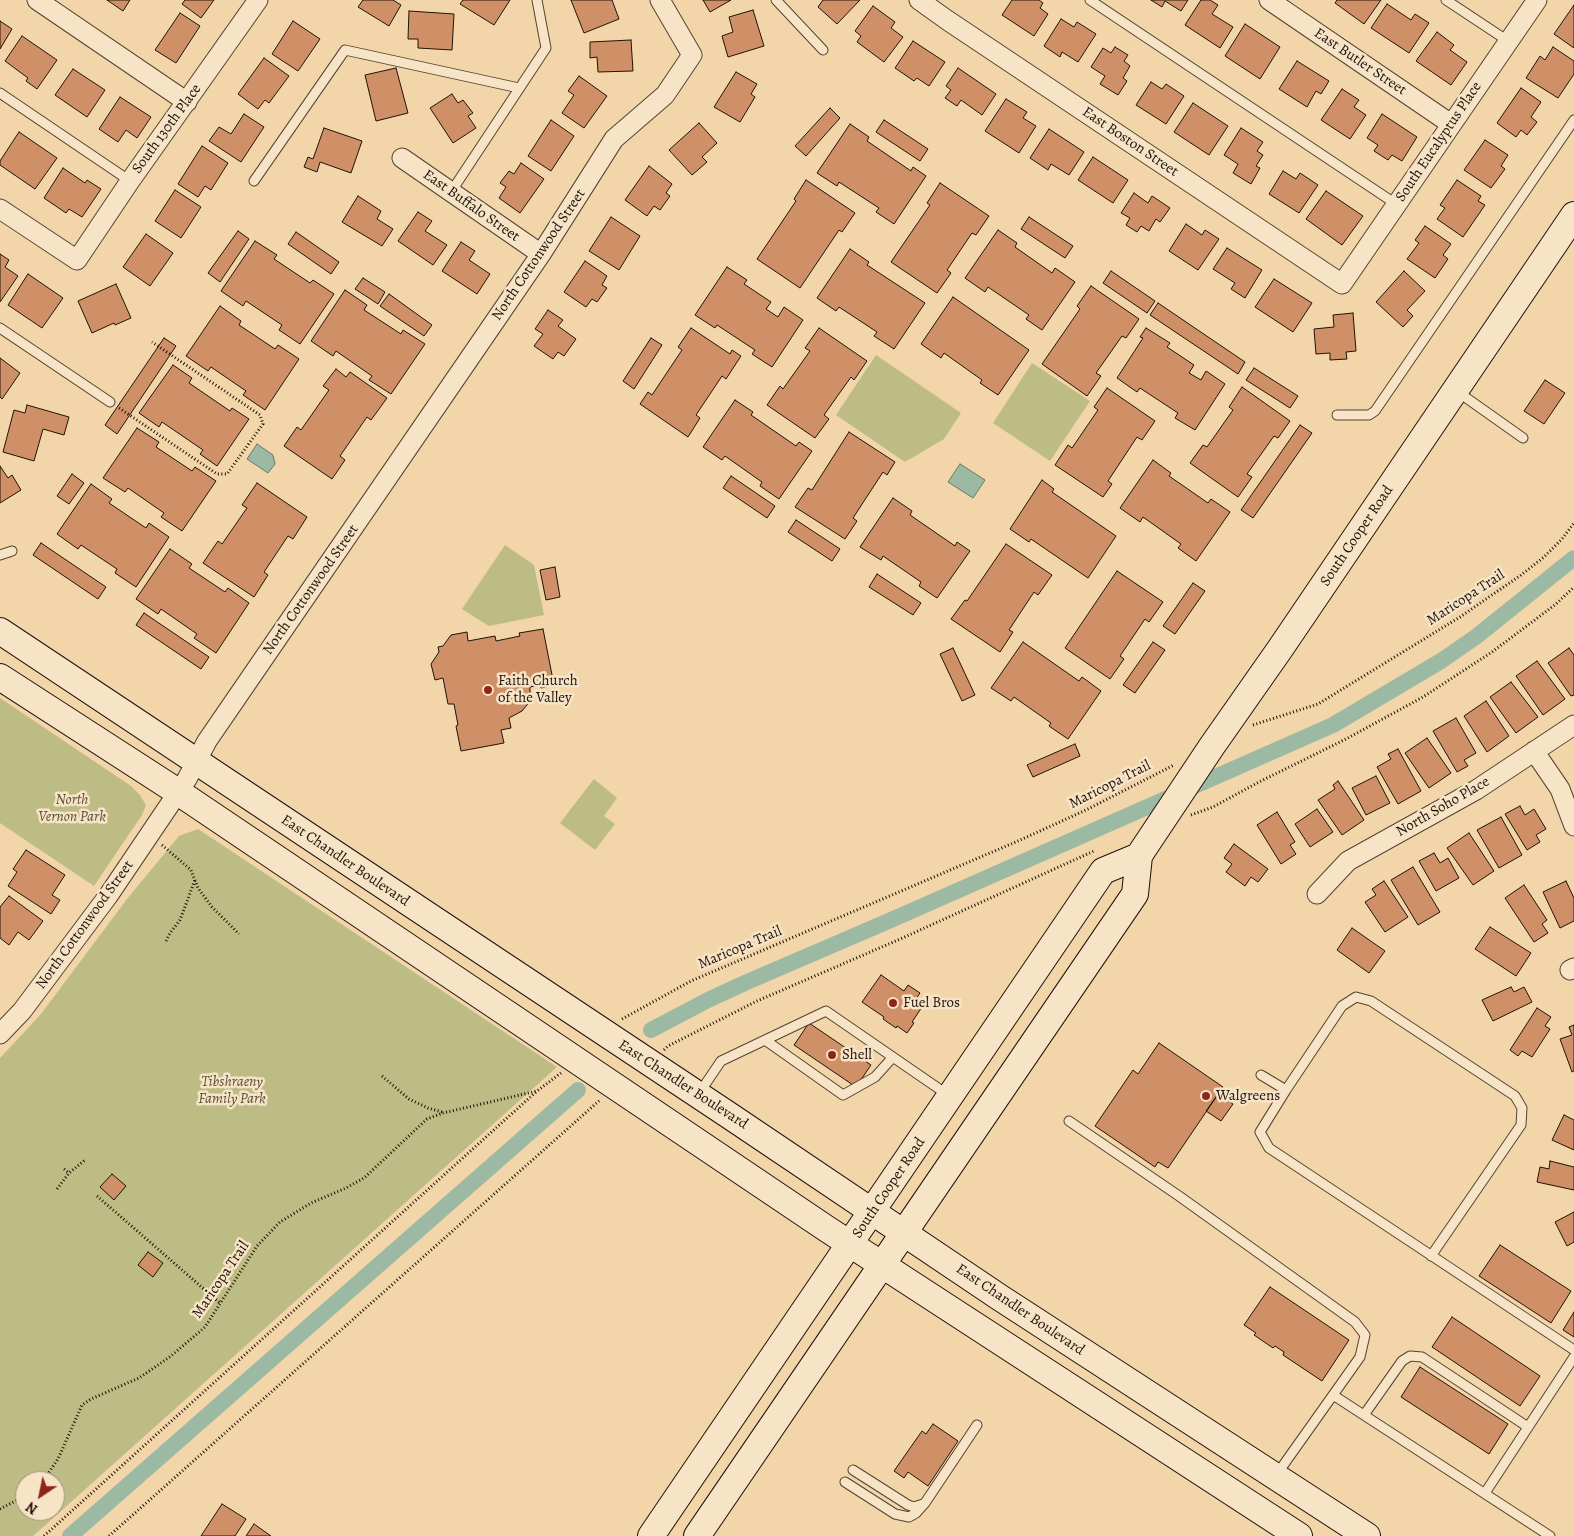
<!DOCTYPE html>
<html>
<head>
<meta charset="utf-8">
<style>
	body { margin:0 }
	#map { position:relative; width:1574px; height:1536px; overflow:hidden; background:#f2d5a9; font-family:Alegreya,serif }
	canvas { display:block }
	.north { position:absolute; left:15px; top:1471px; width:50px; height:50px; box-sizing:border-box; background:#f7e4c7; border:1px solid #a1907b; border-radius:50%; rotate:214deg; font-size:14px; font-weight:700; line-height:20px; text-align:center; color:#201209 }
	.north::after { content:''; display:block; margin:auto; width:18px; height:22px; background:#8f2418; clip-path:polygon(50% 0,100% 100%,50% 72%,0 100%) }
</style>
</head>
<body>
<div id="map">
<canvas width="1574" height="1536"></canvas>
<div class="north">N</div>
</div>
<script>
const g = document.querySelector('canvas').getContext('2d');
g.lineJoin = 'round';
function fillPath(path, color) {
  g.fillStyle = color;
  g.fill(path, 'evenodd');
}
function poly(rows) {
  const path = new Path2D();
  for (const r of rows) {
    path.moveTo(r[0], r[1]);
    for (let i = 2; i < r.length; i += 2) path.lineTo(r[i], r[i + 1]);
  }
  return path;
}
function strokePath(path, color, width, dash) {
  g.strokeStyle = color;
  g.lineWidth = width;
  g.lineCap = dash ? 'butt' : 'round';
  g.setLineDash(dash || []);
  g.stroke(path);
}
function label(font, color, halo, rows, align = 'center') {
  g.font = font + ' Alegreya,serif';
  g.lineWidth = 5;
  g.setLineDash([]);
  g.textBaseline = 'middle';
  g.strokeStyle = halo;
  g.fillStyle = color;
  for (const [text, x, y, turn = 0] of rows) {
    g.save();
    g.translate(x, y);
    g.rotate((+turn || 0) * Math.PI / 180);
    g.textAlign = isNaN(turn) ? turn : align;
    if (halo) g.strokeText(text, 0, 0);
    g.fillText(text, 0, 0);
    g.restore();
  }
}
fillPath(poly([
	[876,355,961,413,944,439,905,462,836,415],
	[1032,363,1090,401,1050,461,993,423],
	[505,545,534,565,544,615,489,626,462,609],
	[0,698,131,786,140,795,146,805,142,815,94,886,0,823],
	[594,779,617,798,604,816,615,824,595,850,560,823],
	[198,829,557,1067,33,1536,0,1536,0,1058,41,1014,127,899,179,836],
	[25,1481,55,1481,55,1511,25,1511]
]), '#bebc85');
const water = poly([
	[257,444,273,455,275,464,268,473,247,459,257,444],
	[960,464,985,480,973,498,948,482,960,464]
]);
fillPath(water, '#9cb9a4');
strokePath(water, '#6a7666', 1);
strokePath(poly([
	[651,1030,708,1000,747,982,891,920,1333,725,1441,661,1477,636,1574,558],
	[70,1536,578,1090]
]), '#9cb9a4', 16);
const building = poly([
	[107,0,130,0,123,11,107,0],
	[185,0,214,0,201,18,182,4,185,0],
	[363,0,393,0,401,5,389,26,358,7,363,0],
	[463,0,510,0,494,25,460,4,463,0],
	[571,0,612,0,619,19,584,33,571,0],
	[703,0,731,0,710,12,703,0],
	[823,0,860,0,837,24,818,7,823,0],
	[1012,0,1039,0,1043,3,1040,8,1048,14,1034,36,1002,15,1012,0],
	[1151,0,1188,0,1181,11,1165,1,1162,7,1151,0],
	[1201,0,1210,0,1218,5,1212,14,1233,27,1220,48,1185,25,1201,0],
	[1337,0,1381,0,1364,24,1335,3,1337,0],
	[1387,4,1411,20,1415,14,1429,23,1409,53,1371,28,1387,4],
	[1574,5,1574,48,1554,34,1574,5],
	[873,6,895,22,891,28,903,37,884,62,857,42,861,36,855,31,873,6],
	[753,10,764,46,728,57,722,36,733,32,729,17,753,10],
	[409,11,454,14,452,50,418,48,418,39,408,39,409,11],
	[180,13,200,26,176,63,155,50,180,13],
	[1061,19,1074,27,1077,22,1096,34,1078,62,1062,52,1060,57,1044,46,1061,19],
	[0,21,12,29,0,49,0,21],
	[293,21,320,39,298,71,272,54,293,21],
	[1245,24,1280,47,1260,79,1225,56,1245,24],
	[1437,32,1454,45,1450,50,1467,62,1451,85,1416,61,1437,32],
	[22,36,57,60,37,89,26,81,28,78,5,61,22,36],
	[631,40,633,71,598,72,597,57,590,58,590,42,631,40],
	[913,41,945,62,929,86,917,78,914,81,895,68,913,41],
	[1115,47,1128,55,1124,61,1130,66,1123,78,1127,81,1118,95,1100,84,1105,76,1091,67,1103,48,1111,53,1115,47],
	[1553,47,1574,61,1574,74,1558,98,1526,78,1540,56,1545,60,1553,47],
	[264,58,289,76,269,103,265,100,258,109,238,94,264,58],
	[1297,61,1329,81,1321,94,1316,91,1307,107,1279,89,1297,61],
	[396,68,408,113,376,121,365,75,396,68],
	[958,68,996,94,982,115,961,100,957,106,945,98,951,90,946,86,958,68],
	[73,69,105,90,87,117,55,95,73,69],
	[736,72,757,84,751,94,755,97,740,122,714,107,736,72],
	[579,76,607,96,584,128,562,113,574,95,568,91,579,76],
	[1151,82,1162,89,1166,84,1184,96,1166,124,1136,105,1151,82],
	[1521,88,1541,102,1531,117,1537,122,1527,135,1521,130,1516,137,1497,123,1521,88],
	[1342,89,1359,100,1354,107,1366,115,1350,139,1321,120,1342,89],
	[452,94,458,103,463,100,473,113,468,116,476,128,453,143,430,108,452,94],
	[120,97,151,117,137,138,126,130,118,142,99,129,120,97],
	[1006,99,1027,112,1023,118,1036,126,1019,153,985,131,1006,99],
	[1193,103,1228,126,1209,155,1174,132,1193,103],
	[830,108,840,118,806,156,795,146,830,108],
	[244,114,264,127,241,162,209,141,219,127,231,134,244,114],
	[1382,114,1417,137,1402,161,1392,155,1388,160,1374,151,1378,145,1367,138,1382,114],
	[551,120,574,136,551,171,528,156,551,120],
	[884,120,928,149,920,161,876,132,884,120],
	[699,123,717,143,702,157,707,162,692,175,669,150,699,123],
	[850,124,869,137,867,141,911,171,913,167,926,176,894,224,876,212,879,208,839,182,837,186,817,173,850,124],
	[324,128,362,141,351,173,320,162,317,172,304,167,308,157,313,159,324,128],
	[1241,128,1263,142,1257,151,1263,155,1256,166,1260,168,1251,184,1233,173,1238,164,1224,155,1241,128],
	[1049,129,1084,152,1069,175,1051,164,1048,170,1030,158,1049,129],
	[19,132,57,158,35,189,0,165,0,161,19,132],
	[1485,140,1508,155,1501,166,1505,169,1491,188,1464,170,1485,140],
	[202,146,228,163,211,190,205,186,198,197,178,184,202,146],
	[1093,157,1128,180,1113,203,1078,180,1093,157],
	[521,163,544,179,520,213,499,198,506,187,500,183,509,171,514,174,521,163],
	[649,166,672,184,666,193,670,196,660,210,654,206,647,216,625,200,649,166],
	[63,168,85,183,87,180,101,189,82,217,69,209,66,213,44,198,63,168],
	[1283,171,1296,179,1300,173,1318,185,1299,213,1269,194,1283,171],
	[806,180,855,213,842,232,839,230,800,288,757,259,796,201,794,199,806,180],
	[1457,180,1481,196,1478,201,1485,205,1463,237,1437,219,1445,208,1440,205,1457,180],
	[940,183,989,216,976,235,972,233,947,270,951,273,937,293,891,262,930,205,927,203,940,183],
	[175,190,201,207,181,238,155,221,175,190],
	[1326,191,1363,216,1342,245,1306,219,1326,191],
	[1134,193,1148,203,1152,196,1170,208,1160,222,1156,219,1149,231,1141,226,1137,232,1126,225,1130,218,1121,213,1134,193],
	[358,196,381,211,377,219,393,229,382,246,342,222,358,196],
	[418,212,432,221,425,231,447,245,433,265,398,241,418,212],
	[611,217,640,236,619,270,589,251,611,217],
	[1029,217,1073,246,1065,258,1021,229,1029,217],
	[1186,224,1202,235,1205,230,1219,239,1198,270,1169,251,1186,224],
	[1425,226,1451,244,1443,255,1448,259,1435,278,1407,259,1419,243,1415,240,1425,226],
	[998,230,1017,243,1015,247,1052,273,1055,268,1075,282,1042,330,1026,319,1029,315,988,287,985,292,965,278,998,230],
	[238,231,249,239,220,282,208,273,238,231],
	[296,232,339,262,331,274,288,244,296,232],
	[146,234,173,253,150,286,123,267,146,234],
	[255,241,277,255,274,259,310,283,313,280,334,294,300,344,279,330,282,325,246,301,243,306,221,291,255,241],
	[461,242,475,251,469,260,490,274,477,294,442,271,461,242],
	[1227,248,1262,270,1245,298,1231,289,1235,283,1213,269,1227,248],
	[850,249,869,262,867,265,925,303,894,349,874,336,877,332,839,307,836,311,817,298,850,249],
	[0,254,9,260,5,267,18,276,0,302,0,254],
	[585,261,607,276,602,285,607,288,597,302,592,299,586,307,564,292,585,261],
	[727,267,747,280,744,284,771,302,766,309,778,317,784,307,803,320,772,367,752,354,755,350,717,325,715,328,695,315,727,267],
	[1111,271,1155,301,1147,313,1103,283,1111,271],
	[1404,271,1425,291,1407,310,1413,316,1403,327,1376,302,1404,271],
	[28,274,63,298,42,328,8,305,28,274],
	[363,278,385,292,378,304,355,289,363,278],
	[1274,279,1312,303,1293,332,1255,307,1274,279],
	[116,284,131,318,115,325,114,323,92,333,78,301,116,284],
	[1091,286,1139,319,1126,338,1122,336,1096,373,1101,376,1087,396,1042,364,1080,309,1077,306,1091,286],
	[345,290,367,305,364,310,401,334,403,330,425,344,391,394,369,380,372,376,336,351,333,356,311,341,345,290],
	[389,294,432,325,424,336,380,306,389,294],
	[953,297,1029,350,998,395,980,383,982,380,944,353,941,358,921,344,953,297],
	[1158,303,1245,362,1238,374,1150,315,1158,303],
	[220,306,241,321,239,325,275,349,278,345,299,359,265,410,243,395,246,391,211,367,208,371,186,356,220,306],
	[548,310,563,320,558,326,576,339,564,356,558,352,553,359,534,346,543,334,535,329,548,310],
	[1353,313,1356,351,1346,352,1347,359,1330,360,1330,353,1316,354,1314,329,1334,327,1333,315,1353,313],
	[691,328,730,354,732,350,741,356,726,379,722,376,696,415,700,418,688,437,640,404,648,392,652,395,682,350,678,347,691,328],
	[819,328,867,361,854,380,851,377,824,415,829,419,815,438,767,405,780,386,783,389,810,351,805,348,819,328],
	[1146,328,1170,343,1167,347,1194,365,1189,373,1201,380,1206,371,1225,384,1195,430,1175,418,1178,413,1140,388,1137,392,1117,378,1143,338,1140,337,1146,328],
	[164,338,176,346,117,434,105,425,164,338],
	[651,338,662,345,634,389,623,381,651,338],
	[0,358,20,373,2,399,0,397,0,358],
	[173,365,192,378,189,383,230,411,232,408,249,419,217,466,200,454,203,450,162,422,159,427,139,413,173,365],
	[1254,368,1298,396,1290,408,1246,380,1254,368],
	[336,369,346,377,350,372,387,398,371,420,367,417,340,456,345,460,332,479,284,446,297,427,301,430,329,390,323,386,336,369],
	[1545,380,1565,393,1544,424,1524,411,1545,380],
	[1242,387,1290,421,1278,438,1274,436,1247,474,1252,477,1238,497,1190,463,1203,445,1207,447,1233,410,1229,407,1242,387],
	[1107,388,1155,421,1142,440,1137,437,1108,481,1112,484,1103,497,1055,465,1068,445,1072,448,1098,410,1094,407,1107,388],
	[735,400,753,412,751,415,796,446,799,442,812,451,779,499,760,486,762,482,725,456,722,460,703,447,735,400],
	[27,405,69,417,64,435,43,429,34,461,3,452,14,410,25,413,27,405],
	[1300,425,1312,433,1253,518,1241,510,1300,425],
	[137,428,159,442,156,447,192,471,195,467,216,481,182,531,161,517,164,513,128,488,125,492,103,478,137,428],
	[849,432,895,462,887,475,883,472,853,518,857,521,845,539,795,507,808,488,812,490,849,432],
	[1153,460,1171,473,1169,476,1208,503,1211,499,1230,512,1196,561,1178,548,1181,544,1143,517,1140,522,1120,508,1153,460],
	[0,466,8,478,12,475,21,490,0,503,0,466],
	[72,474,84,483,69,504,57,496,72,474],
	[731,476,775,506,767,518,723,488,731,476],
	[1042,480,1054,489,1052,492,1116,536,1088,578,1031,539,1029,542,1010,529,1042,480],
	[257,483,307,517,293,539,288,536,264,572,268,575,254,597,203,563,218,541,222,544,247,508,242,505,257,483],
	[91,484,112,499,109,503,146,528,149,523,169,537,136,587,115,573,117,569,81,545,78,549,57,534,91,484],
	[893,498,912,511,910,515,955,546,957,542,970,551,937,598,919,586,921,582,883,556,881,560,860,547,893,498],
	[796,520,840,549,832,561,788,532,796,520],
	[41,543,106,587,98,599,33,555,41,543],
	[1006,544,1052,575,1038,595,1034,592,1009,630,1013,632,1000,652,951,619,965,600,967,601,1006,544],
	[170,549,192,564,189,568,225,592,228,588,249,603,216,653,194,638,197,634,161,609,158,614,136,599,170,549],
	[555,567,560,597,546,600,540,570,555,567],
	[1117,571,1163,602,1149,622,1145,619,1120,656,1124,659,1110,679,1065,648,1117,571],
	[877,574,921,603,913,615,869,587,877,574],
	[1193,583,1205,591,1175,634,1163,626,1193,583],
	[144,613,209,657,201,669,136,625,144,613],
	[543,629,554,685,541,688,540,685,530,687,530,698,527,705,522,711,509,718,511,728,501,730,504,743,461,751,456,726,458,725,454,704,448,704,443,678,435,680,431,664,439,652,438,647,443,646,451,635,467,632,468,641,495,636,496,641,520,636,519,633,543,629],
	[1023,642,1079,681,1082,677,1101,691,1068,739,1049,726,1051,723,1014,697,1011,701,991,688,1023,642],
	[1153,642,1165,650,1135,693,1123,685,1153,642],
	[953,648,975,695,962,701,940,654,953,648],
	[1569,648,1574,655,1574,695,1571,696,1548,663,1569,648],
	[1537,661,1565,699,1543,715,1516,676,1537,661],
	[1511,682,1538,717,1516,733,1490,697,1511,682],
	[1486,701,1509,736,1487,752,1464,716,1486,701],
	[1456,718,1476,753,1464,760,1468,766,1457,772,1433,731,1456,718],
	[1427,738,1451,773,1429,788,1405,753,1427,738],
	[1075,744,1080,756,1033,777,1027,765,1075,744],
	[1398,749,1421,791,1398,804,1377,767,1391,759,1388,754,1398,749],
	[1376,776,1390,803,1366,815,1352,788,1376,776],
	[1338,781,1364,820,1342,835,1318,800,1335,789,1333,785,1338,781],
	[1520,806,1525,815,1534,809,1546,829,1536,835,1540,842,1527,850,1505,814,1520,806],
	[1317,809,1333,832,1310,847,1295,824,1317,809],
	[1277,812,1295,842,1290,845,1296,854,1281,864,1257,825,1277,812],
	[1501,817,1522,855,1499,868,1477,830,1501,817],
	[1469,833,1494,871,1473,885,1447,848,1469,833],
	[1234,844,1268,869,1258,882,1251,877,1245,886,1226,872,1232,864,1224,858,1234,844],
	[26,850,65,875,52,895,60,900,51,914,8,886,17,872,13,869,26,850],
	[1434,853,1440,863,1448,858,1459,878,1436,891,1419,861,1434,853],
	[1413,867,1440,912,1418,925,1391,880,1413,867],
	[1384,881,1408,917,1385,932,1365,902,1376,895,1372,889,1384,881],
	[1566,881,1574,898,1574,921,1560,928,1543,892,1566,881],
	[1524,885,1547,920,1542,924,1548,933,1534,942,1505,898,1524,885],
	[9,896,43,921,29,940,18,932,9,945,0,938,0,907,9,896],
	[1490,927,1531,953,1516,976,1475,949,1490,927],
	[1352,928,1385,951,1369,973,1337,950,1352,928],
	[881,975,904,991,908,985,920,993,916,999,924,1004,912,1022,914,1023,907,1033,897,1026,896,1028,883,1019,884,1017,862,1002,881,975],
	[1511,987,1514,992,1524,987,1532,1002,1493,1021,1482,1000,1511,987],
	[1537,1008,1551,1017,1545,1026,1550,1029,1532,1057,1522,1051,1518,1056,1510,1050,1537,1008],
	[809,1023,871,1065,856,1087,794,1045,809,1023],
	[1574,1025,1574,1071,1572,1072,1560,1039,1572,1035,1569,1027,1574,1025],
	[1159,1043,1223,1087,1168,1168,1158,1162,1155,1167,1095,1126,1133,1070,1138,1074,1159,1043],
	[1218,1094,1233,1104,1221,1121,1206,1111,1218,1094],
	[1564,1115,1574,1120,1574,1150,1552,1140,1564,1115],
	[1550,1161,1574,1167,1574,1190,1537,1182,1540,1167,1549,1169,1550,1161],
	[112,1174,126,1186,114,1200,100,1187,112,1174],
	[1574,1212,1574,1242,1567,1246,1555,1222,1574,1212],
	[1500,1245,1571,1291,1551,1323,1479,1276,1500,1245],
	[148,1252,163,1263,153,1277,138,1265,148,1252],
	[1270,1287,1349,1340,1322,1381,1283,1355,1284,1352,1275,1346,1273,1348,1254,1335,1256,1333,1244,1325,1270,1287],
	[1574,1312,1574,1337,1563,1330,1574,1312],
	[1452,1317,1540,1376,1520,1406,1432,1347,1452,1317],
	[1420,1367,1508,1424,1489,1454,1401,1397,1420,1367],
	[933,1424,958,1441,928,1486,908,1472,904,1478,894,1471,922,1431,926,1434,933,1424],
	[222,1504,246,1519,235,1536,201,1536,222,1504],
	[254,1524,271,1536,246,1536,254,1524]
]);
fillPath(building, '#d09067');
strokePath(building, '#201209', 1);
const service = poly([
	[776,0,823,50],
	[1090,0,1396,204],
	[1446,0,1508,41],
	[0,93,130,181],
	[254,181,345,50,519,88],
	[451,192,546,48,537,0],
	[0,328,110,402],
	[1458,392,1523,438],
	[1337,415,1369,415,1375,411,1574,120],
	[0,555,12,551],
	[765,1040,843,1095,875,1077,893,1057],
	[1261,1075,1286,1090,1260,1132,1269,1148,1574,1350],
	[1286,1090,1342,1006,1356,997,1371,1001,1515,1096,1522,1108,1521,1125,1431,1256],
	[700,1092,721,1061,826,1011,948,1095],
	[1069,1121,1179,1196,1355,1322,1365,1335,1360,1357,1277,1474],
	[1333,1395,1550,1536],
	[1364,1415,1402,1361,1410,1356,1422,1357,1528,1427],
	[853,1470,908,1505,914,1507,923,1504],
	[845,1482,895,1514,909,1517,916,1513,925,1503,977,1425],
	[1485,1493,1574,1357]
]);
const minor = poly([
	[37,0,187,102],
	[919,0,947,20,1342,284,1537,0],
	[1269,0,1451,124],
	[402,158,541,254],
	[0,209,77,260,130,181,258,0],
	[1534,751,1560,789,1574,826],
	[1317,894,1348,861,1476,790,1574,725],
	[1570,970,1574,968],
	[0,1034,22,1011,108,896,187,779,207,741,541,254,614,139,665,95,692,55,660,0]
]);
const secondary = poly([
	[0,631,730,1116,999,1297,1367,1536],
	[0,677,178,792,827,1229,1299,1536],
	[651,1536,1103,871,1139,856],
	[697,1536,1135,894,1139,856,1142,851,1212,746,1280,649,1574,215]
]);
strokePath(service, '#544331', 11);
strokePath(minor, '#544331', 21);
strokePath(secondary, '#201209', 28);
strokePath(poly([
	[119,408,217,474,227,474,263,424,260,415,152,342],
	[1253,725,1318,704,1460,617,1521,575,1544,557,1562,539,1574,523],
	[1191,815,1213,807,1259,782,1346,739,1423,697,1492,652,1556,604,1574,587],
	[162,845,191,870,198,888,212,907,239,934],
	[166,941,170,933,180,920,195,880],
	[622,1019,691,981,1018,841,1086,810,1174,765],
	[664,1050,668,1046,757,1001,898,940,1094,851],
	[382,1076,409,1099,428,1108,442,1112],
	[64,1169,69,1173],
	[57,1189,69,1173,85,1160],
	[97,1196,220,1303],
	[43,1481,58,1459,82,1405,91,1399,139,1378,171,1356,205,1327,257,1246,280,1222,311,1203,346,1188,364,1178,427,1119,443,1113,537,1091,561,1073],
	[0,1509,25,1496],
	[44,1536,537,1091],
	[109,1536,600,1100]
]), '#201209', 3, [1, 2.5]);
strokePath(service, '#f7e4c7', 9);
strokePath(minor, '#f7e4c7', 19);
strokePath(secondary, '#f7e4c7', 26);
for (const [x, y, r, color] of [
	[488,690,5,"#8f2418"],
	[893,1003,5,"#8f2418"],
	[832,1055,5,"#8f2418"],
	[1206,1096,5,"#8f2418"]
]) {
  const dot = new Path2D();
  dot.arc(x, y, r, 0, 2 * Math.PI);
  g.fillStyle = color;
  g.fill(dot);
  strokePath(dot, '#f7e4c7', 2);
}
label('15px', '#201209', '#f7e4c7', [
	["East Butler Street",1360,62,34],
	["South 130th Place",167,129,-54],
	["East Boston Street",1130,142,34],
	["South Eucalyptus Place",1439,142,-56],
	["East Buffalo Street",471,206,35],
	["North Cottonwood Street",539,255,-56],
	["South Cooper Road",1357,536,-56],
	["North Cottonwood Street",311,590,-55],
	["Maricopa Trail",1466,598,-33],
	["Maricopa Trail",1110,785,-27],
	["North Soho Place",1443,807,-30],
	["East Chandler Boulevard",345,861,34],
	["North Cottonwood Street",85,925,-54],
	["Maricopa Trail",740,948,-23],
	["East Chandler Boulevard",683,1085,33],
	["South Cooper Road",889,1188,-56],
	["Maricopa Trail",221,1280,-56],
	["East Chandler Boulevard",1020,1310,34]
]);
label('15px', '#201209', '#f7e4c7', [
	["Faith Church",498,681],
	["of the Valley",498,698],
	["Fuel Bros",903,1003],
	["Shell",842,1055],
	["Walgreens",1216,1096]
], 'left');
label('italic 15px', '#574e34', '#f7e4c7', [
	["North",72,800],
	["Vernon Park",72,817],
	["Tibshraeny",232,1082],
	["Family Park",232,1099]
]);
</script>
</body>
</html>
